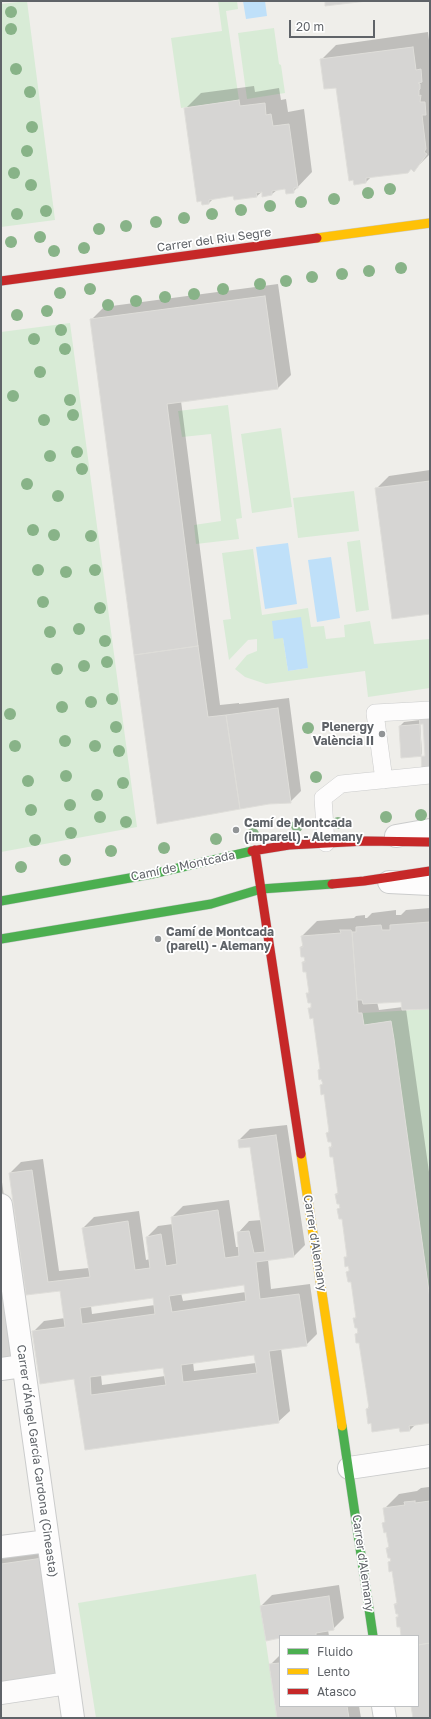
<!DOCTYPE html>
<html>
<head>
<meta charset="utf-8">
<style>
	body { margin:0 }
	#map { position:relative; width:431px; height:1719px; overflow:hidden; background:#efeeea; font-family:"Golos Text",sans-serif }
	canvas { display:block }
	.frame { position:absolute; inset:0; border:2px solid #5f6368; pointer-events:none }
	.legend { position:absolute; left:279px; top:1635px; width:140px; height:72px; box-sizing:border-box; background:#fff; border:1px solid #bfc1c3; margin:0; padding:5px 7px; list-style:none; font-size:12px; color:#5f6368 }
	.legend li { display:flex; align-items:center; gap:8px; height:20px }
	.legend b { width:20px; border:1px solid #bfc1c3 }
	.scale { position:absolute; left:289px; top:20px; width:86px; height:18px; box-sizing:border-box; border:2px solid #5f6368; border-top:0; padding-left:5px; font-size:12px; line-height:14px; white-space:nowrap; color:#5f6368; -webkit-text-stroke:3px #fff; paint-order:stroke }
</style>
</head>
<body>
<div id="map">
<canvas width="431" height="1719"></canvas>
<div class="frame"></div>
<ul class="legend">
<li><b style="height:5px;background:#4caf50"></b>Fluido</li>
<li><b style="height:5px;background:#ffc107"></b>Lento</li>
<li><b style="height:5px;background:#c62828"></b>Atasco</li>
</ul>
<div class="scale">20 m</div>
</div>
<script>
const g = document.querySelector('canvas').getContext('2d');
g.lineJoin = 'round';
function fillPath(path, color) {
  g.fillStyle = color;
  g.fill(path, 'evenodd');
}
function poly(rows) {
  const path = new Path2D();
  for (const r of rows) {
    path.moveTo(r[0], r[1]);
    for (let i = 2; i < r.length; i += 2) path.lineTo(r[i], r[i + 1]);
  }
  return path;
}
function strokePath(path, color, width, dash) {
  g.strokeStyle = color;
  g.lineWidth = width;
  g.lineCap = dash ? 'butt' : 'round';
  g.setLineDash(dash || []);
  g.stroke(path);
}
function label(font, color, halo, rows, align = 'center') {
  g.font = font + ' "Golos Text",sans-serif';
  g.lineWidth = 3.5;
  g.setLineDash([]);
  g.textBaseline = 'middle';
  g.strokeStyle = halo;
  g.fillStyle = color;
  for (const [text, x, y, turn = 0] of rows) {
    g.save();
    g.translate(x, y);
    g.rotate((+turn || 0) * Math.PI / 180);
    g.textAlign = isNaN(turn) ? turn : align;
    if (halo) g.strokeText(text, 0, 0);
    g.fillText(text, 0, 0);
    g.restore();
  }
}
fillPath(poly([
	[27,1,55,220,1,227,1,4],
	[218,1,237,1,238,9,226,11,239,100,181,108,171,38,222,31],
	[274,28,279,64,281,65,285,93,247,99,238,33],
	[70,323,137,827,1,852,1,332],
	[228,405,242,518,236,519,239,539,196,544,194,525,221,521,211,434,182,437,178,411],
	[281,428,292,507,252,513,241,434],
	[354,491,359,531,298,538,293,498],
	[360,540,369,610,356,612,347,542],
	[253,549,262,615,308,608,311,627,324,626,326,639,345,637,344,625,370,621,374,644,430,639,430,688,368,697,365,671,266,684,245,677,235,669,247,655,257,651,257,639,248,640,229,660,223,620,231,619,222,553],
	[283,638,308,668,288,671],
	[430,1009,430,1299,391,1021,364,1025,362,1013],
	[256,1574,277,1718,96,1718,78,1603]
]), '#d8ebd6');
fillPath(poly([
	[243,1,265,1,267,16,246,19],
	[288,543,297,604,265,609,256,547],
	[331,557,340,618,317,622,308,560],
	[301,617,308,668,288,671,283,638,274,639,272,621]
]), '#bfe0f9');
fillPath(poly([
	[428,32,430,48,430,154,414,170,412,168,371,177,366,182,337,87,321,60,336,45],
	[254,86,255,92,279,88,281,100,286,99,288,112,304,109,312,172,293,192,286,188,277,190,272,194,263,191,257,196,234,195,214,198,209,203,186,108,201,93],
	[278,284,291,375,278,388,181,401,220,705,239,703,239,704,289,698,301,791,290,802,268,803,158,823,92,319,104,307],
	[430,470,430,613,376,489,389,476],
	[420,720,422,755,400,726,404,722],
	[430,908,430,1008,406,1009,430,1179,430,1422,415,1425,410,1430,401,1431,400,1427,372,1422,367,1409,369,1406,360,1342,356,1334,359,1331,354,1319,357,1316,351,1281,347,1272,350,1270,345,1258,348,1255,343,1218,338,1209,341,1207,336,1194,339,1192,333,1156,330,1148,332,1145,327,1133,330,1130,324,1093,321,1085,323,1083,319,1070,321,1068,314,1017,309,1009,312,1006,307,994,310,991,307,971,303,962,306,960,301,947,303,945,302,936,317,921,354,918,356,916,365,915,365,918,367,918,372,913,396,910,396,915,401,915,406,910],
	[402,1001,403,1007,379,1010,377,1002],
	[287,1125,305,1245,294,1256,268,1260,271,1289,310,1284,317,1334,306,1345,281,1348,290,1411,278,1422,85,1449,75,1378,33,1332,44,1321,65,1318,61,1290,27,1294,10,1173,21,1162,43,1159,59,1271,89,1268,83,1228,94,1217,139,1211,146,1260,150,1259,147,1237,158,1226,173,1224,172,1217,183,1206,229,1200,236,1247,239,1247,238,1233,249,1221,262,1220,251,1146,239,1140,250,1129],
	[245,1284,246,1292,183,1301,181,1293],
	[154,1297,155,1305,92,1314,91,1306],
	[255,1354,256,1363,194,1371,193,1362],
	[164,1367,165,1376,102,1385,101,1375],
	[1,1175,25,1345,1,1359],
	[429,1487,430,1718,414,1718,412,1706,418,1706,418,1636,402,1636,401,1626,397,1618,399,1615,395,1604,398,1602,393,1570,389,1562,392,1559,387,1548,390,1546,387,1531,383,1523,386,1521,384,1509,399,1494,417,1491,421,1488],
	[54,1547,1,1685,1,1555],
	[339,1585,344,1618,333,1629,328,1630,329,1636,280,1637,261,1606,272,1595],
	[280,1655,280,1706,359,1706,361,1718,278,1718,270,1665]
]), '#0003');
const building = poly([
	[325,1,367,1,325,6,325,1],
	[413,47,416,70,421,69,422,82,418,83,420,84,420,89,419,90,419,96,421,95,420,102,425,102,426,115,422,115,426,149,424,152,427,154,414,172,411,169,408,173,366,178,366,183,354,185,353,180,349,181,336,88,324,89,320,59,413,47],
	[239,100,240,106,265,103,266,115,271,114,273,126,289,124,298,188,294,188,294,193,286,194,285,189,272,191,272,195,262,197,262,192,256,193,257,197,234,200,233,196,209,200,209,204,202,205,201,201,197,202,184,108,239,100],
	[265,296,278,389,167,404,198,646,134,655,90,319,265,296],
	[430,481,430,614,392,619,375,488,430,481],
	[198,646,208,717,226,715,240,809,157,824,134,655,198,646],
	[430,707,430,772,422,772,419,708,430,707],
	[278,708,291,803,269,804,240,809,226,715,278,708],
	[423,724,425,756,401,758,399,726,423,724],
	[430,922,430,1009,402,1010,401,1002,363,1004,362,1000,357,1000,352,932,356,932,356,927,381,925,382,930,390,930,390,925,430,922],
	[340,930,351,930,352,932,358,1013,362,1013,364,1025,391,1021,394,1039,430,1299,430,1423,409,1426,410,1431,400,1432,399,1428,372,1432,371,1423,368,1424,366,1409,369,1408,359,1343,356,1343,355,1334,358,1333,357,1328,355,1328,353,1318,356,1318,351,1282,348,1282,346,1272,349,1271,349,1269,348,1266,345,1267,344,1257,347,1257,342,1219,339,1219,337,1209,340,1208,339,1204,337,1204,335,1194,338,1194,333,1157,330,1157,329,1147,332,1147,331,1142,328,1142,326,1133,329,1132,324,1094,321,1095,320,1085,323,1084,321,1079,319,1080,318,1070,320,1069,313,1018,310,1019,308,1008,311,1008,311,1003,308,1003,306,993,309,993,306,972,303,972,302,962,305,962,304,957,301,957,300,947,303,947,301,936,341,933,340,930],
	[276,1135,294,1257,256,1262,260,1299,299,1294,307,1346,269,1351,279,1423,85,1450,74,1379,40,1384,32,1331,65,1327,60,1291,26,1295,9,1173,32,1170,48,1282,90,1277,82,1228,128,1221,135,1270,150,1268,146,1237,161,1234,166,1266,177,1264,171,1217,218,1210,225,1258,239,1256,237,1232,249,1231,254,1253,265,1252,250,1147,239,1148,238,1140,276,1135],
	[244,1285,246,1301,172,1312,169,1296,244,1285],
	[153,1298,155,1314,82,1324,80,1308,153,1298],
	[254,1355,257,1373,183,1382,181,1365,254,1355],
	[163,1368,166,1385,91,1395,90,1377,163,1368],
	[1,1276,13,1358,1,1360,1,1276],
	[415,1501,415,1503,430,1501,430,1643,418,1645,418,1636,401,1636,400,1627,397,1627,396,1617,398,1617,398,1614,396,1614,394,1604,397,1604,392,1571,389,1572,388,1562,391,1561,390,1558,388,1558,386,1548,389,1548,386,1532,384,1533,382,1523,385,1522,383,1508,405,1505,404,1502,415,1501],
	[43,1558,59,1677,1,1686,1,1564,43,1558],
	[329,1596,334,1630,316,1633,316,1636,280,1636,280,1638,266,1641,260,1606,329,1596],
	[430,1643,430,1718,413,1718,411,1706,418,1706,418,1645,430,1643],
	[280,1663,280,1706,347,1706,349,1718,277,1718,269,1664,280,1663]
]);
fillPath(building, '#d6d5d3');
strokePath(building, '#deddd9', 1);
const lane = poly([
	[384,780,375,713,430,710],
	[326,843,323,798,341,784,430,775]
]);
const street = poly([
	[396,836,430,830],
	[389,882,430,884],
	[1,1205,73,1718],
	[1,1369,23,1366],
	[349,1468,430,1456],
	[1,1547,48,1541],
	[1,1693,68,1683],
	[383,1706,385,1718]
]);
const fast = poly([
	[1,901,152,874,252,851],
	[1,939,211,904,261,889,332,884],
	[342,1426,373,1636]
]);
const slow = poly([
	[317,238,430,223],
	[301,1154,342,1426]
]);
const jam = poly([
	[1,281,317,238],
	[255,850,301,1154],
	[252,851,289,845,366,841,430,842],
	[332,884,364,881,430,871]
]);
strokePath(lane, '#cbcccc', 18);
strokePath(street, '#cbcccc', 24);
strokePath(fast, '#cacacb', 10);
strokePath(slow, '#cacacb', 10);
strokePath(jam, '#cacacb', 10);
strokePath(lane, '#fdfcfc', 17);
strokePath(street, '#fdfcfc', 22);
strokePath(fast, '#4caf50', 9);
strokePath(slow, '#ffc107', 9);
strokePath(jam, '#c62828', 9);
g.fillStyle = '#88b388';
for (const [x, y] of [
	[11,12],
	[11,29],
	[16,69],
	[30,92],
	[32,127],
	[27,151],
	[14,173],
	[31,185],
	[390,189],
	[368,193],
	[334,199],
	[301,202],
	[270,206],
	[241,210],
	[46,211],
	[17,214],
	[212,214],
	[184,218],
	[156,222],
	[126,226],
	[99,229],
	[40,237],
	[11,242],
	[84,248],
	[54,251],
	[401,268],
	[369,271],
	[342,274],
	[312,277],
	[286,281],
	[260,284],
	[90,289],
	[223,289],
	[60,293],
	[194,294],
	[165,297],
	[136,301],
	[108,305],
	[47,311],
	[17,315],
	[61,330],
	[34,339],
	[65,349],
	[40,372],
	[13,396],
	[70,400],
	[73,415],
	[44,420],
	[77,452],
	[50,456],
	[82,469],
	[27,484],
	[58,496],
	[33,530],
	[54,535],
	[91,536],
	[38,570],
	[95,570],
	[66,572],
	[43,602],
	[100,608],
	[79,629],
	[50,632],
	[105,641],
	[107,662],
	[84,666],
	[57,669],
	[112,699],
	[91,702],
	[62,707],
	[10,714],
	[116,727],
	[308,728],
	[65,741],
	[15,746],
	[95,746],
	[119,751],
	[66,776],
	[316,777],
	[28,781],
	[123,783],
	[97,795],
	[70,805],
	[31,810],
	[421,815],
	[100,817],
	[386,817],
	[126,822],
	[338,823],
	[297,826],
	[71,833],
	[253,834],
	[216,839],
	[35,840],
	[164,848],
	[111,851],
	[65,860],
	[21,867]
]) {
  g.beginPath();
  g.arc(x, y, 6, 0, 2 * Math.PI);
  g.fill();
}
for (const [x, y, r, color] of [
	[382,734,4,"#919496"],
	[236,830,4,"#919496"],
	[158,939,4,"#919496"]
]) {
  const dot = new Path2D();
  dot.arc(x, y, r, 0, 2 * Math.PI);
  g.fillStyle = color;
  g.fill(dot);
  strokePath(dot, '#fff', 1.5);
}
label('12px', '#5f6368', '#fff', [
	["Carrer del Riu Segre",214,240,-8],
	["Camí de Montcada",183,866,-12],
	["Carrer d'Alemany",315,1243,81],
	["Carrer d'Ángel García Cardona (Cineasta)",37,1461,82],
	["Carrer d'Alemany",363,1563,82]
]);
label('bold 12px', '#5f6368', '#fff', [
	["Plenergy",374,727,"right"],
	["València II",374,741,"right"],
	["Camí de Montcada",244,823],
	["(imparell) - Alemany",244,837],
	["Camí de Montcada",166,932],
	["(parell) - Alemany",166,946]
], 'left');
</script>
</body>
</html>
